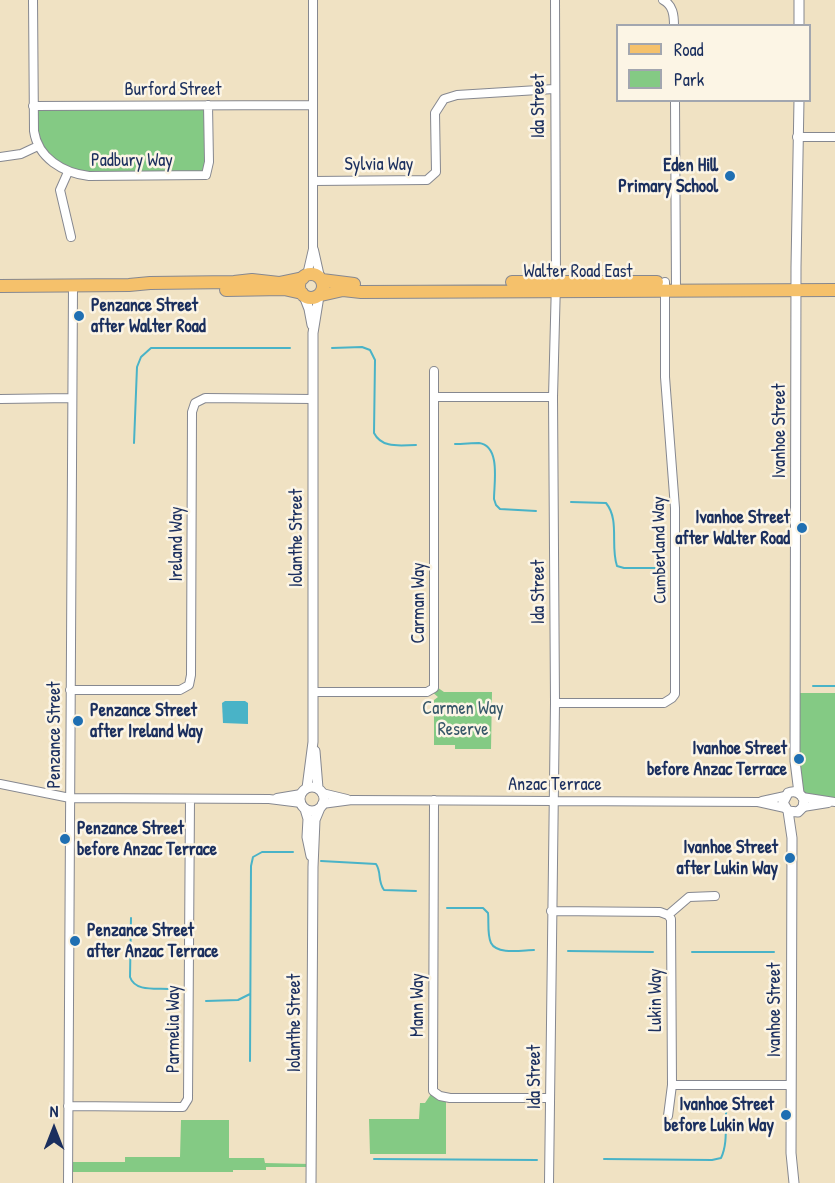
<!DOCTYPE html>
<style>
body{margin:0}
#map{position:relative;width:835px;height:1183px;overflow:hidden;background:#f0e2c3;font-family:"Patrick Hand",sans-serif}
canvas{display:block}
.legend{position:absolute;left:616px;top:24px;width:195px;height:78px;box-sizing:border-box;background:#fcf5e5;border:2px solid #a2a6af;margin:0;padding:8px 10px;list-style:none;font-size:18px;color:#1b2f5e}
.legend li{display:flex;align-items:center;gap:12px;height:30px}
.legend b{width:30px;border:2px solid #a2a6af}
.north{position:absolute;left:24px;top:1099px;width:60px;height:60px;-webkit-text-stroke:4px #fcf5e5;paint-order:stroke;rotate:0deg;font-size:16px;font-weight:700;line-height:24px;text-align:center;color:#1b2f5e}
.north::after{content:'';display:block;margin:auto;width:21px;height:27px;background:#1b2f5e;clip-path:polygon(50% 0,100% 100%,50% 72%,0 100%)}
</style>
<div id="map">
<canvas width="835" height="1183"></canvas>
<ul class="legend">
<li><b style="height:8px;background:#f5c16b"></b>Road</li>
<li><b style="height:16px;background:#84ca84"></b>Park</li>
</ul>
<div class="north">N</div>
</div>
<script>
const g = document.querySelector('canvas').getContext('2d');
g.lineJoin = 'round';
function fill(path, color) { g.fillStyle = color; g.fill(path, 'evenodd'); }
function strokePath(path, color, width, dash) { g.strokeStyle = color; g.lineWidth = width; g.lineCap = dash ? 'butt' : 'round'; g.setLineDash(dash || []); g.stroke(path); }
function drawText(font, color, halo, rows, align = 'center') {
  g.font = font + ' "Patrick Hand",sans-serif'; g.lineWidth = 5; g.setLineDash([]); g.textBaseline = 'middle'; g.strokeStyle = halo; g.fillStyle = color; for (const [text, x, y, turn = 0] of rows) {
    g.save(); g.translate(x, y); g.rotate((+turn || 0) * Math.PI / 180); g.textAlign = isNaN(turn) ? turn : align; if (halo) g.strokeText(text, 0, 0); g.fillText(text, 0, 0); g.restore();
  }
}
fill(new Path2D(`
 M208,105L206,175H75L38,146L33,106Z
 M434,685L444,692H492L491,749H455V745H434V700L438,697L431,691Z
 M796,693H835V802L801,795Z
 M433,1091L446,1097V1154H370L369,1119H419L420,1103H425Z
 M181,1120H229V1158H264L265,1163L310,1164V1167H266V1170H233V1172H68V1162H125V1157H180Z`), '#84ca84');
fill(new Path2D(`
 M225,701H245L248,703V724L223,723L222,703Z`), '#49b3c7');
strokePath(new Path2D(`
 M332,348L362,347L370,350L375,360L374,433C382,449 401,445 416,445
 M134,443L137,367L141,357L151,348H290
 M455,444C463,444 472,443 479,443C501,446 494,483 494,499L496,505L500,509L536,511
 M571,502L606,503C620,520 610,546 617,566L624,568H660
 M813,686H835
 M321,861L376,864C382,873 377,880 384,890L416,891
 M447,908H483L488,913C489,921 487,935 491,943C497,955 523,950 534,950
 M131,918L130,977C135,992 156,988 169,989
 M568,951L653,952
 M692,952H774
 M206,1001L238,1000L250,994
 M250,1061L251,866L253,857L262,852H293
 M374,1159L537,1160
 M604,1159L712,1160L721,1158C729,1141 724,1120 727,1102`), '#49b3c7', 2);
const minor = new Path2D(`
 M33,0L34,131C38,158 63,173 89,176L206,175L209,162L208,105
 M663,0C673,5 674,15 674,26
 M675,100L676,290
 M33,106L313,105
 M797,137H835
 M0,157L21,154L38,146
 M68,172L60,190L71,237
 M313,181L427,180L436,172L435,113L444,99L457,95L554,89
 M314,250L320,277
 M307,275L313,249V0
 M434,397H553
 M0,399L72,398
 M70,690H180L189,685L191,675L192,412L195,403L205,398L313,399
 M314,692H427L434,688V371
 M555,703H664L672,698L675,694V508L665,377V282
 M0,784L70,798L269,799L301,803
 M322,793L347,799
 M802,797L835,802
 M277,798L301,794
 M434,800L433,1091L440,1096L450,1098H550
 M762,801L785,796
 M322,804L352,800L758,802L785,808
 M803,807L828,803
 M551,911L660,912L668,915L671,919L672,1085L668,1116
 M668,915L689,897L715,896
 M672,1085H791
 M68,1106L177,1107H183L188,1099L190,799
 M68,1183L73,287
 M549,1183L555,703L553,397L556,282L555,0`);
const tertiary = new Path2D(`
 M799,26V0
 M799,100L796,267L795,761L799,793
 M304,296L309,309L312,325
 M315,751L318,788
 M300 799a12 12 0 1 1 24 0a12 12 0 1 1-24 0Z
 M307,788L313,742V333L319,296
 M305,809L308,819L307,837L311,856
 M788,811L798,812L803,807L804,800C801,793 795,790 788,793L783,803L788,811L792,838L791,1153L794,1183
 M311,1183L313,867L315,820L320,808`);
const primary = new Path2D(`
 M299 286a12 12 0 1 1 24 0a12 12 0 1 1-24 0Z
 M322,280L354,284
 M512,282H657
 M0,286L129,285L150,283L234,282L252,280L279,283L303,278
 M226,290L284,289L302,293
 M321,295L343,290L361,292L835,290`);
strokePath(minor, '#868890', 10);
strokePath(tertiary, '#868890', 11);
strokePath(primary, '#868890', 14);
strokePath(minor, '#fff', 8);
strokePath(tertiary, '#fff', 9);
strokePath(primary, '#f5c16b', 12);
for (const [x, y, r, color] of [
 [730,176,6,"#1f6fb2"],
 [79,316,6,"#1f6fb2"],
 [802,528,6,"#1f6fb2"],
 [78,721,6,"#1f6fb2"],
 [799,759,6,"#1f6fb2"],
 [65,839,6,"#1f6fb2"],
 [790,858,6,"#1f6fb2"],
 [75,941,6,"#1f6fb2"],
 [786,1115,6,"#1f6fb2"]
]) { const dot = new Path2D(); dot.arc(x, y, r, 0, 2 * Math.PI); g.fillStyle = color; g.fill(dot); strokePath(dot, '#fcf5e5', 2); }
drawText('18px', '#1b2f5e', '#fcf5e5', [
 ["Burford Street",173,90],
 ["Ida Street",539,106,-90],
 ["Padbury Way",132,161],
 ["Sylvia Way",379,165],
 ["Walter Road East",578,272],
 ["Ivanhoe Street",780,431,-90],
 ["Iolanthe Street",297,538,-90],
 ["Ireland Way",177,544,-90],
 ["Cumberland Way",660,550,-91],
 ["Ida Street",539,592,-90],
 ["Carman Way",419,603,-90],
 ["Penzance Street",55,735,-90],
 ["Anzac Terrace",555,785],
 ["Lukin Way",656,1000,-90],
 ["Mann Way",418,1005,-90],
 ["Ivanhoe Street",775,1010,-90],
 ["Iolanthe Street",295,1023,-90],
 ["Parmelia Way",174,1029,-90],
 ["Ida Street",535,1077,-90]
]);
drawText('bold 18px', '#1b2f5e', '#fcf5e5', [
 ["Eden Hill",718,166],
 ["Primary School",718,187],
 ["Penzance Street",91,306,"left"],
 ["after Walter Road",91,327,"left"],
 ["Ivanhoe Street",790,518],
 ["after Walter Road",790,539],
 ["Penzance Street",90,711,"left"],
 ["after Ireland Way",90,732,"left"],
 ["Ivanhoe Street",787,749],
 ["before Anzac Terrace",787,770],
 ["Penzance Street",77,829,"left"],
 ["before Anzac Terrace",77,850,"left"],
 ["Ivanhoe Street",778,848],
 ["after Lukin Way",778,869],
 ["Penzance Street",87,931,"left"],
 ["after Anzac Terrace",87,952,"left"],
 ["Ivanhoe Street",774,1105],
 ["before Lukin Way",774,1126]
], 'right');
drawText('18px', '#355668', '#fcf5e5', [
 ["Carmen Way",463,709],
 ["Reserve",463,730]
]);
</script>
